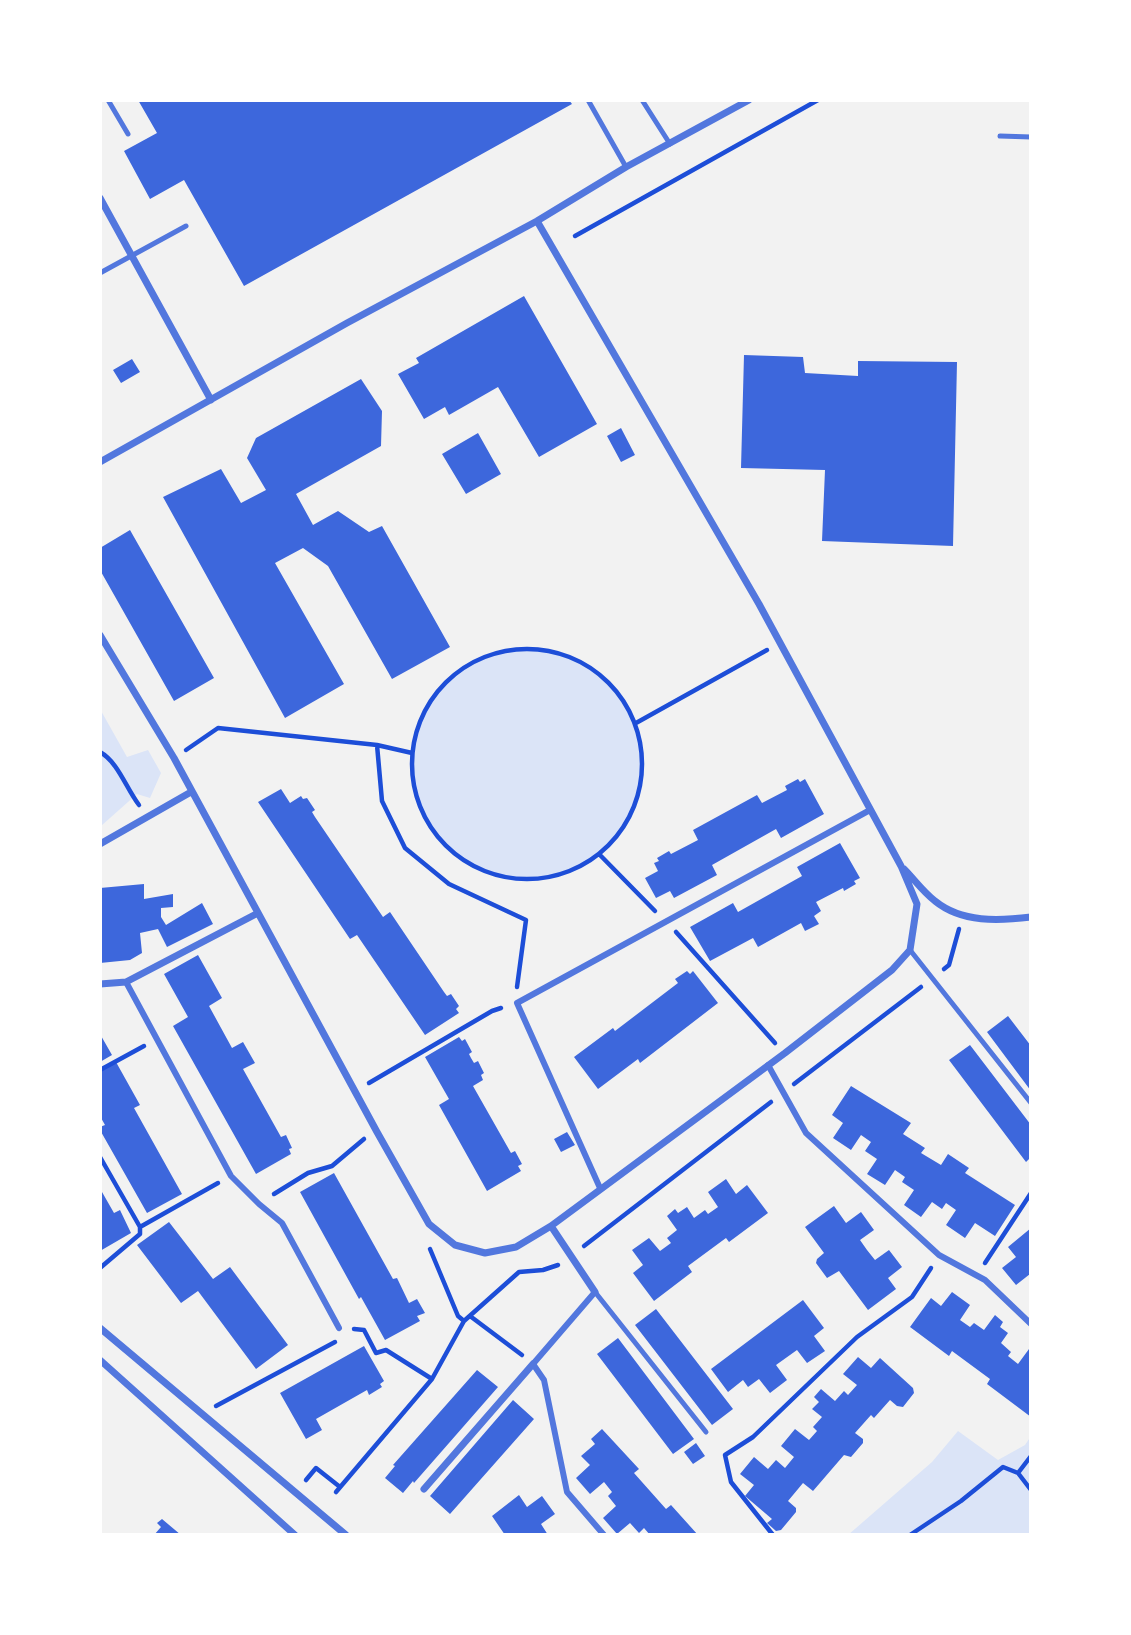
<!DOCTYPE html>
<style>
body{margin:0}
#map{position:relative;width:1131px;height:1635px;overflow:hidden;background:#f2f2f2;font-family:"Noto Sans",sans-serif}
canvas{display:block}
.frame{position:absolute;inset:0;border:102px solid #fff;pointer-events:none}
</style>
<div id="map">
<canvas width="1131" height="1635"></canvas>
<div class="frame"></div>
</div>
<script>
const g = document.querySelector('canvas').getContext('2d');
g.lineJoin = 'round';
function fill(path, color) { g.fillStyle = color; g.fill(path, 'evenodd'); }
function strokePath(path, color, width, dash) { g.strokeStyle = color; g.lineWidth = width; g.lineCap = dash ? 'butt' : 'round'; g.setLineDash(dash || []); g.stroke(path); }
fill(new Path2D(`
 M412 764a115 115 0 1 1 230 0a115 115 0 1 1-230 0Z
 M100,709L127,757L148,750L161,773L150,798L137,794L101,826Z
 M958,1431L998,1460L1025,1445L1031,1436V1535H848L932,1462Z`), '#dbe4f7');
fill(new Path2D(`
 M138,100H569L572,104L244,286L184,180L150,199L124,151L157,133Z
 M524,296L597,424L539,457L498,387L449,415L445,407L424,419L398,374L419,363L416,358Z
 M744,355L803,357L805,373L858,376V361L957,362L953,546L822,541L825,470L741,468Z
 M132,359L140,372L121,383L113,370Z
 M361,379L382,411L381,446L296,494L313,525L338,511L369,532L382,526L450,647L392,679L328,566L303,548L275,563L344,684L285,718L163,497L221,469L241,503L266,490L247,458L256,438Z
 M621,428L635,455L621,462L607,436Z
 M478,433L501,474L466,494L442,454Z
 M130,530L214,678L174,701L100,570V548Z
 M798,779L800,782L805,779L824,814L781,838L776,829L712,865L717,875L674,898L670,891L656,898L645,878L658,871L654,863L659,861L657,858L669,851L671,854L698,840L693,830L757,795L762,803L787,790L785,786Z
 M281,789L290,803L301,796L303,799L307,798L315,810L312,812L315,817L383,917L390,912L444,992L447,996L451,994L459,1006L456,1009L459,1013L425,1035L357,935L350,939L258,802Z
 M840,843L860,878L854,881L856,884L844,891L843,888L816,902L821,911L814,916L819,924L805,931L801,923L758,947L753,938L710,961L690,927L733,903L738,912L802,876L797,867Z
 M144,884V899L173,894V907L161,908V917L166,925L202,903L213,924L167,947L158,929L140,933L142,953L130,960L100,963V888Z
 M198,955L222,998L209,1006L232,1048L243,1042L255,1063L243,1069L281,1137L286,1135L292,1148L289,1149L291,1154L256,1174L173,1026L188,1017L164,974Z
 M687,971L690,974L693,971L718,1003L640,1063L638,1059L598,1089L574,1057L613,1028L615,1031L678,983L675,979Z
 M1008,1016L1031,1046V1091L987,1032Z
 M100,1034L112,1055L100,1062Z
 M459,1037L462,1041L465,1039L472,1052L469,1054L471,1058L474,1063L478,1061L484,1073L481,1075L483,1080L473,1086L511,1153L515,1151L522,1164L518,1166L521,1171L487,1191L439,1105L449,1099L425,1057Z
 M970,1045L1031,1125V1157L1026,1162L949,1060Z
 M116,1062L140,1105L134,1108L182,1194L147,1213L100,1130V1127L105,1125L100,1116V1071Z
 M851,1086L911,1123L903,1134L925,1148L921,1153L941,1165L948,1154L969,1168L965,1173L1015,1205L995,1236L975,1223L965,1238L946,1225L956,1210L946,1203L942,1209L932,1202L921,1217L904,1205L914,1190L902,1182L905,1177L895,1170L885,1185L867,1174L877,1159L865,1151L871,1142L861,1135L851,1150L833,1138L843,1123L832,1115Z
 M567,1132L575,1145L561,1152L554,1139Z
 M334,1173L393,1279L397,1278L409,1303L417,1299L425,1313L417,1316L420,1321L385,1340L361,1297L359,1299L300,1192Z
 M726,1179L736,1194L747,1185L768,1213L729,1242L726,1238L688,1266L692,1272L654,1301L633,1273L643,1265L632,1250L649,1238L660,1251L671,1243L667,1238L677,1230L667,1216L675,1209L678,1213L687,1207L694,1218L705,1210L708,1214L718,1207L708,1192Z
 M102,1192L114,1213L120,1210L131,1233L100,1251V1194Z
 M834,1206L846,1223L861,1212L874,1230L860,1240L867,1250L875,1260L889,1250L902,1267L888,1278L896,1289L868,1310L839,1271L827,1278L816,1263L817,1259L824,1253L805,1227Z
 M169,1222L213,1279L230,1267L288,1345L256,1369L198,1291L181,1303L137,1245Z
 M1031,1228V1276L1030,1274L1016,1285L1002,1268L1016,1257L1008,1247Z
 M952,1292L970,1305L960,1320L970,1327L974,1323L984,1330L995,1315L1003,1322L1000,1327L1008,1333L1001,1343L1011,1352L1008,1356L1018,1364L1029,1349L1031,1351V1417L987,1384L990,1379L952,1351L949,1356L910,1327L931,1298L941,1306Z
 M803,1300L824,1328L814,1336L825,1351L807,1363L797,1350L776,1365L787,1380L770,1393L759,1379L748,1387L743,1380L728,1392L711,1369Z
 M656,1309L733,1409L712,1425L635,1325Z
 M618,1338L694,1439L673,1454L597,1354Z
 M364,1346L384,1381L380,1384L382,1387L369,1395L367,1390L316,1419L322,1430L306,1439L280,1393Z
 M858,1357L871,1368L880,1358L913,1388L914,1393L903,1407L897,1406L890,1400L874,1418L871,1415L855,1433L863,1439V1443L851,1457L844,1455L813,1491L803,1483L788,1501L796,1508V1512L781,1530L776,1531L767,1523L772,1519L745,1496L754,1485L740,1474L754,1457L768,1469L776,1460L785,1468L794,1457L781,1446L795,1429L809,1440L817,1431L813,1427L822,1417L812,1409L819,1402L814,1397L821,1389L835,1401L844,1391L848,1395L857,1385L843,1374Z
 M477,1370L498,1387L414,1483L413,1481L403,1493L385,1478L395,1466L393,1465Z
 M513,1400L534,1419L450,1514L430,1496Z
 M602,1429L639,1469L634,1473L666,1509L671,1505L698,1535H650L644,1528L639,1533L630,1523L617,1534L603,1518L616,1506L608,1496L612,1492L604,1482L590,1494L576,1478L590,1465L581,1456L595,1444L591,1439Z
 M696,1443L705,1456L693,1464L684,1452Z
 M519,1495L527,1507L542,1496L555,1514L541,1524L548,1535H505L492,1516Z
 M162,1519L181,1535H154L161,1527L157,1523Z`), '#3d67dc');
strokePath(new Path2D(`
 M575,236L818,100
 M412 764a115 115 0 1 1 230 0a115 115 0 1 1-230 0Z
 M636,723L767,650
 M377,745L412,753
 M186,750L218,728L377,745L382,801L405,848L449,884L526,920L517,987
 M100,752C118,762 126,788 139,805
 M599,854L655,911
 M676,932L775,1043
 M944,969L949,965L959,929
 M100,1070L144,1046
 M369,1083L492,1011L501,1008
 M794,1084L921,987
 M100,1157L140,1227L218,1183
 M274,1194L308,1173L332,1166L364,1139
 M584,1246L771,1102
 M430,1249L458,1316L464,1321
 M985,1263L1031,1193
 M100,1268L140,1234V1227
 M470,1316L522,1355
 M354,1329L364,1330L376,1353L386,1350L432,1379
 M216,1406L335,1342
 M1018,1473L1031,1490
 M306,1480L316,1468L340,1487
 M336,1492L432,1379L464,1321L519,1272L543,1270L558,1265
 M773,1535L731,1482L725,1455L753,1437L857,1337L912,1297L931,1268
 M910,1535L961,1501L1003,1467L1018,1473L1031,1456`), '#1d4ed8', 4.5);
strokePath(new Path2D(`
 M108,100L128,134
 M588,100L626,167
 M642,100L670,144
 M1000,136L1031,137
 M100,273L186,226
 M910,950L1031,1103
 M595,1292L706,1432`), '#5277de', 5);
strokePath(new Path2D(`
 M126,982L231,1176L259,1204L282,1223L339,1328
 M768,1065L806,1133L939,1255L985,1280L1031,1324
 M600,1188L517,1003L870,810
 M595,1292L533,1364L544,1380L567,1492L604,1535`), '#5277de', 6);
strokePath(new Path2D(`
 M100,198L211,400
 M100,462L347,323L537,221L626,167L749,100
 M100,635L174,758L377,1132L429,1224L455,1245L485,1253L516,1247L551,1226L785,1053L892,970L910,950L917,904L901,866L759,604L537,221
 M100,844L191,792
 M904,869C914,879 923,892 935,901C962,923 999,921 1031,917
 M100,984L126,982L258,913
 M551,1226L595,1292
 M100,1328L346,1535
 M100,1360L295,1535
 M424,1489L533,1364`), '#5277de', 7);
</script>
